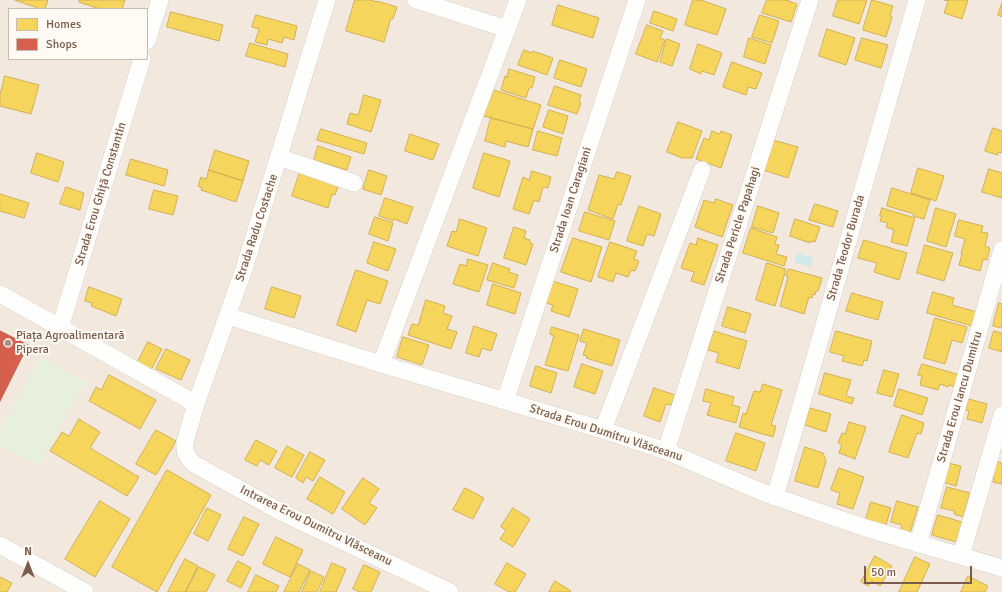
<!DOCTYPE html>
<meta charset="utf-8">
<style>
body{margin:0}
#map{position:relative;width:1002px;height:592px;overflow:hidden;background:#f9f5f0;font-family:Signika,sans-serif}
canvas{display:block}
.legend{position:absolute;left:8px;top:8px;width:140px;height:52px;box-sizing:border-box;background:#fffaf3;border:1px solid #cabbb1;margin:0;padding:5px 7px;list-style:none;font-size:12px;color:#7a5c4d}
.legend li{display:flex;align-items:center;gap:8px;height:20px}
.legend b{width:20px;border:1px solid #cabbb1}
.north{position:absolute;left:8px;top:544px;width:40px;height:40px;-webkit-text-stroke:3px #fffaf3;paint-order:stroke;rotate:0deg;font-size:11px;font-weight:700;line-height:16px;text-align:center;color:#7a5c4d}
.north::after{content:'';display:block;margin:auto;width:14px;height:18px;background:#7a5c4d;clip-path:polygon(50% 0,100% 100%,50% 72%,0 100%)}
.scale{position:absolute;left:864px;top:566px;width:108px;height:18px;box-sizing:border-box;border:2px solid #7a5c4d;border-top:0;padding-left:5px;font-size:12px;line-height:14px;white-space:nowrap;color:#7a5c4d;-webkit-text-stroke:3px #fffaf3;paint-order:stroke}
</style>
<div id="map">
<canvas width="1002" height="592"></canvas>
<ul class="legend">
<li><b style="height:11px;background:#f6d55c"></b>Homes</li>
<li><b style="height:11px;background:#d6604d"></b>Shops</li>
</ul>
<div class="north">N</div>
<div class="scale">50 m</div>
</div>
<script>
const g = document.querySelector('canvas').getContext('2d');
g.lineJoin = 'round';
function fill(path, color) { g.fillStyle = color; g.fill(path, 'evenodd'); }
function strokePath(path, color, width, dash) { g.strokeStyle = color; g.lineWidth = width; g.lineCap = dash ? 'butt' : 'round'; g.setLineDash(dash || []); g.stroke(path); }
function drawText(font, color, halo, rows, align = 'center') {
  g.font = font + ' Signika,sans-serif'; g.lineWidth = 4; g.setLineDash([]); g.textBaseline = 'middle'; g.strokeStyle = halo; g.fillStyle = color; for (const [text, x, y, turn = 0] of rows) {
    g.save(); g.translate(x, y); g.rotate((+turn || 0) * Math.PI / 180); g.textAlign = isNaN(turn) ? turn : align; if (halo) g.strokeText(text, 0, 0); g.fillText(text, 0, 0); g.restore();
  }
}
fill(new Path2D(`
 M0,0H1002V592H0ZM9,9H147V59H9Z`), '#f2e8de');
fill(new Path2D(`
 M41,357L85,382L38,466L0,445V431Z`), '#e7f0db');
fill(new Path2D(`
 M797,253L813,258L811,267L794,262Z`), '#d0e8ea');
const homes = new Path2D(`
 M15,0H48L45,9H41Z
 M80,0H125L122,9H100L79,2Z
 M355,0H371L377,2V1L397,7L393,19L391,18L384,42L346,31Z
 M693,0H701L726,9L717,35L685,25Z
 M767,0H786L797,4L791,22L762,13Z
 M838,0H867L859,24L833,16Z
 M872,0L893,6L890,16L892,17L886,37L863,30Z
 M944,0H968L962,19L944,13L948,1Z
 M1002,3V17L998,15Z
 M558,5L599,18L593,38L552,25Z
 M654,11L677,19L673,31L650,23Z
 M171,12L223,25L219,41L167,27Z
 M256,15L297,26L294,40L284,37L282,43L268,39L267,45L255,42L259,29L252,27Z
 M760,15L779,21L772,43L752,37Z
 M647,25L663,31L660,38L665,40L657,62L636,54Z
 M827,29L855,38L846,65L819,56Z
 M749,38L771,45L765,64L744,57Z
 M862,38L888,45L881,68L855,60Z
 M667,39L680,44L672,66L660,62Z
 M250,43L288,54L285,67L246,56Z
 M698,44L722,53L714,75L702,71L701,74L690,69Z
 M524,50L532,53L533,51L553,58L547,75L518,65Z
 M560,60L587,69L581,87L554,78Z
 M732,62L762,73L756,89L748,87L746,95L723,87Z
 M509,69L535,77L532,88H529L526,98L501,90L505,76L507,77Z
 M5,76L39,85L31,114L0,106V95Z
 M555,86L581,95L579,102L581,103L577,114L548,105Z
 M494,90L541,105L533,129L484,116Z
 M364,95L381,100L371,132L347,124L350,113L358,115Z
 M549,110L568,116L563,134L543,127Z
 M491,118L533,129L528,147L506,141L505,147L485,141Z
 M678,122L702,131L692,158H682L667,152Z
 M993,128L1002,131V153L998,152V155L985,151Z
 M321,129L367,143L364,154L317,140Z
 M538,131L562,138L557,156L533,150Z
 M712,131L720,134L721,131L732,135L721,168L696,159L704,138L709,140Z
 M410,134L439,144L433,160L405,151Z
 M773,140L798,147L788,178L763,170L766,160H768Z
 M318,146L351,157L347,170L314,160Z
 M215,150L249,161L243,181L209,170Z
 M37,153L64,162L58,182L31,173Z
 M484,153L510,161L499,197L473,188Z
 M131,159L168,170L164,186L126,175Z
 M918,168L944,176L936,201L911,193Z
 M301,169L339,184L335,195L332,194L328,208L292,196Z
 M989,169L1002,173V198L982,192Z
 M209,170L243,181L236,202L201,190L202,188L198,186L201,177L206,179Z
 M369,170L387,176L381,195L363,189Z
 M532,171L551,177L548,188L543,187L539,202L534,200L529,214L513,209L523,177L529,180Z
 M617,172L631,176L621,205L618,204L613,219L588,210L599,175L614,179Z
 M66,187L84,193L80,210L60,204Z
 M892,188L930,200L924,219L913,216L914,214L887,206Z
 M154,190L178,196L173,215L149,209Z
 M0,194L29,203L24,218L0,211Z
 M385,198L413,207L407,224L394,219L393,221L379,216Z
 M716,199L733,205L722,237L695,227L704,200L714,203Z
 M815,204L838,211L833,227L809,220Z
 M639,206L661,214L654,236L647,234L643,246L627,241Z
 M758,206L779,213L773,233L752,227Z
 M882,208L915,218L907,246L891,242L894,230L886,227L888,223L880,221L882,216H880Z
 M936,208L956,214L946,247L927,241Z
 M585,212L615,221L609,240L579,231Z
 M375,217L393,223L388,241L369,234Z
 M460,219L487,228L478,256L447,246L452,231L456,232Z
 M795,219L820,227L815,242L810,241V243L790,236Z
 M959,220L983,226L981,232L988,233L985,246L990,248L987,260L983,259L980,271L959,265L962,254H961L965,239L955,236Z
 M514,227L526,231L524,238L530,240V243L533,244L526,265L504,258Z
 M751,228L777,237L775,244L779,245L776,254L787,257L784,266L743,253Z
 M573,238L602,247L591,282L561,272Z
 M698,238L718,245L704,285L691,281L694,272L681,268L690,243L696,245Z
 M864,240L907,253L899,280L874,272L877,263L858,258Z
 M374,242L396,249L388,271L367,263Z
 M610,242L637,251L634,259L639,261L635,271L631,270L628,277L616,273L613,282L598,277Z
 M925,245L953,253L944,281L917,273Z
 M468,259L488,265L479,292L453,284L460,264L466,266Z
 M493,263L510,269L509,272L518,275L514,288L487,280Z
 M767,263L786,269L775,306L756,300Z
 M789,269L822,278L818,291H816L815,295L813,294L812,298L809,297L804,314L780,306L788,277L786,276Z
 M356,270L388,281L380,304L367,300L356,332L337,325Z
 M553,281L578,289L569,317L551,311L553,305L546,303Z
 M493,284L521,293L515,314L487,305Z
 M89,287L122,299L116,316L91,306L92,303L85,301Z
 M272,287L301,296L294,318L265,309Z
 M933,292L954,298L952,305L977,312L972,326L927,313Z
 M852,293L883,302L878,320L846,311Z
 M426,300L445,306L443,313L452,316L447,329L457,332L451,349L408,335L412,324L418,325Z
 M999,303L1002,304V328L993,326Z
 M728,307L751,314L745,333L722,326Z
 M935,318L967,327L962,343L952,340L945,364L924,358Z
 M474,326L497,334L491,351L482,348L479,357L466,353Z
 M552,327L579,335L568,371L545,365L554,336L550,334Z
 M584,329L620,340L612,366L586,358L587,356L583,355L587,343L580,341Z
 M714,331L747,341L739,369L716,362L719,353L708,350Z
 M836,331L872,341L867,361L864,360L862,366L842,361L844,356L830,352Z
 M994,331L1002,333V352L989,348Z
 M403,337L429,345L422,365L397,357Z
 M148,342L162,349L151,370L137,363Z
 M166,349L190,360L181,380L156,369Z
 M582,364L603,371L595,394L574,387Z
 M922,364L960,375L956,387L949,385L948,387L940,384L938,390L920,385L922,376L918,375Z
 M536,366L557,373L551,393L530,386Z
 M884,370L899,374L892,397L877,393Z
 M825,373L851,380L846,396L854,398L852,404L819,394Z
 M109,375L156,400L140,429L89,401L96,387L101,390Z
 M763,384L782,390L771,425L776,426L773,437L739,427L743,413L746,414L754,391L760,392Z
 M654,388L675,395L671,405L666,404L660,422L644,416Z
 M706,389L734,397L732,405L740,407L736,423L707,415L711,403L703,401Z
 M899,389L928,398L922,415L894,406Z
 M969,399L987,404L982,423L967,419L969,411L966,410Z
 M810,408L831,414L826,432L805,425Z
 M902,415L924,423L921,434L917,433L908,458L889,452Z
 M79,419L100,432L90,448L139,477L127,496L50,451L62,432L69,436Z
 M849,422L866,427L855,459L839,453L842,444L838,443L842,433L845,434Z
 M156,430L176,441L156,475L136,464Z
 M736,433L765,443L756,471L726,461Z
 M256,440L277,451L269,465L260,460L257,466L245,460Z
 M287,446L304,455L292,477L275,468Z
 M805,447L823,453L826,461L818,488L795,481Z
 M310,452L325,460L313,481L306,477L303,483L296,478Z
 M995,461L1002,463V484L993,482L994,478L990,477Z
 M948,463L961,466L956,486L942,482Z
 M839,468L864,477L853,509L837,504L840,493L831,490Z
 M167,470L211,495L157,592L112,567Z
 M320,477L345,492L333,514L307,499Z
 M363,478L379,489L369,503L377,508L365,525L342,509Z
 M947,487L970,493L963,517L954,514L955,511L941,508Z
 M465,488L484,498L473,519L453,510Z
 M100,501L130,519L95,577L65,559Z
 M897,501L918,507L910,533L900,530L902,525L891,522Z
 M871,502L891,508L885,528L865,522Z
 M207,508L221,515L208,541L194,534Z
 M513,508L530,519L513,547L500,539L506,530L501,527Z
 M938,515L962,522L956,542L932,535Z
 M244,517L259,524L243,556L228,549Z
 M276,537L303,550L290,577L263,564Z
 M875,556L892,566L880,586L872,581L868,586L861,582Z
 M915,557L930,564L917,592H899Z
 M185,559L198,566L185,592H168Z
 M238,561L251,568L241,588L227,581Z
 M332,563L346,569L336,592H320Z
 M507,563L526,574L515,592H509L495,584Z
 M298,564L310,570L299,592H284Z
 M364,565L380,572L371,592H360L353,589Z
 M199,567L215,575L206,592H186Z
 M311,571L324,577L317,592H302Z
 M256,575L279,586L276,592H248Z
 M968,576L988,586L985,592H961Z
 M0,577L12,583L7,592H0Z
 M555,581L571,591L570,592H549Z`);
fill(homes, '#f6d55c');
strokePath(homes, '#d1b158', 1);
const shops = new Path2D(`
 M0,331L28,345L0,401Z`);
fill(shops, '#d6604d');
strokePath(shops, '#ba5f4d', 1);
const minor = new Path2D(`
 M327,0L244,269L196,404L185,442C184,452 187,457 194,464L281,512L450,592
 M416,0L507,29
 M147,41L160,0
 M279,157L354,183
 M0,294L196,404
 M228,316L381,364L603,430L666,451L762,492L813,510L869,529L1002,568
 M60,328L142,59
 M381,364L518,0
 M505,401L637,0
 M603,430L702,170
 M666,451L810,0
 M775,497L917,0
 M918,544L1002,250
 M0,545L85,592
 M961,556L1002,415`);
strokePath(minor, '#d7d1cb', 18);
strokePath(minor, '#fefefd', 17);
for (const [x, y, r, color] of [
 [8,343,4,"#a69286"]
]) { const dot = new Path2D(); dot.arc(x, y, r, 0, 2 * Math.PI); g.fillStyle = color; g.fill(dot); strokePath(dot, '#fffaf3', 1.5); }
drawText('12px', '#7a5c4d', '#fffaf3', [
 ["Strada Erou Ghiță Constantin",101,194,-73],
 ["Strada Ioan Caragiani",571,200,-72],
 ["Strada Pericle Papahagi",738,225,-72],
 ["Strada Radu Costache",257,228,-72],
 ["Strada Teodor Burada",846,248,-74],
 ["Strada Erou Iancu Dumitru",960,397,-74],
 ["Strada Erou Dumitru Vlăsceanu",606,433,18],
 ["Intrarea Erou Dumitru Vlăsceanu",316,526,26]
]);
drawText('12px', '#7a5c4d', '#fffaf3', [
 ["Piața Agroalimentară",16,336],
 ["Pipera",16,350]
], 'left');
</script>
